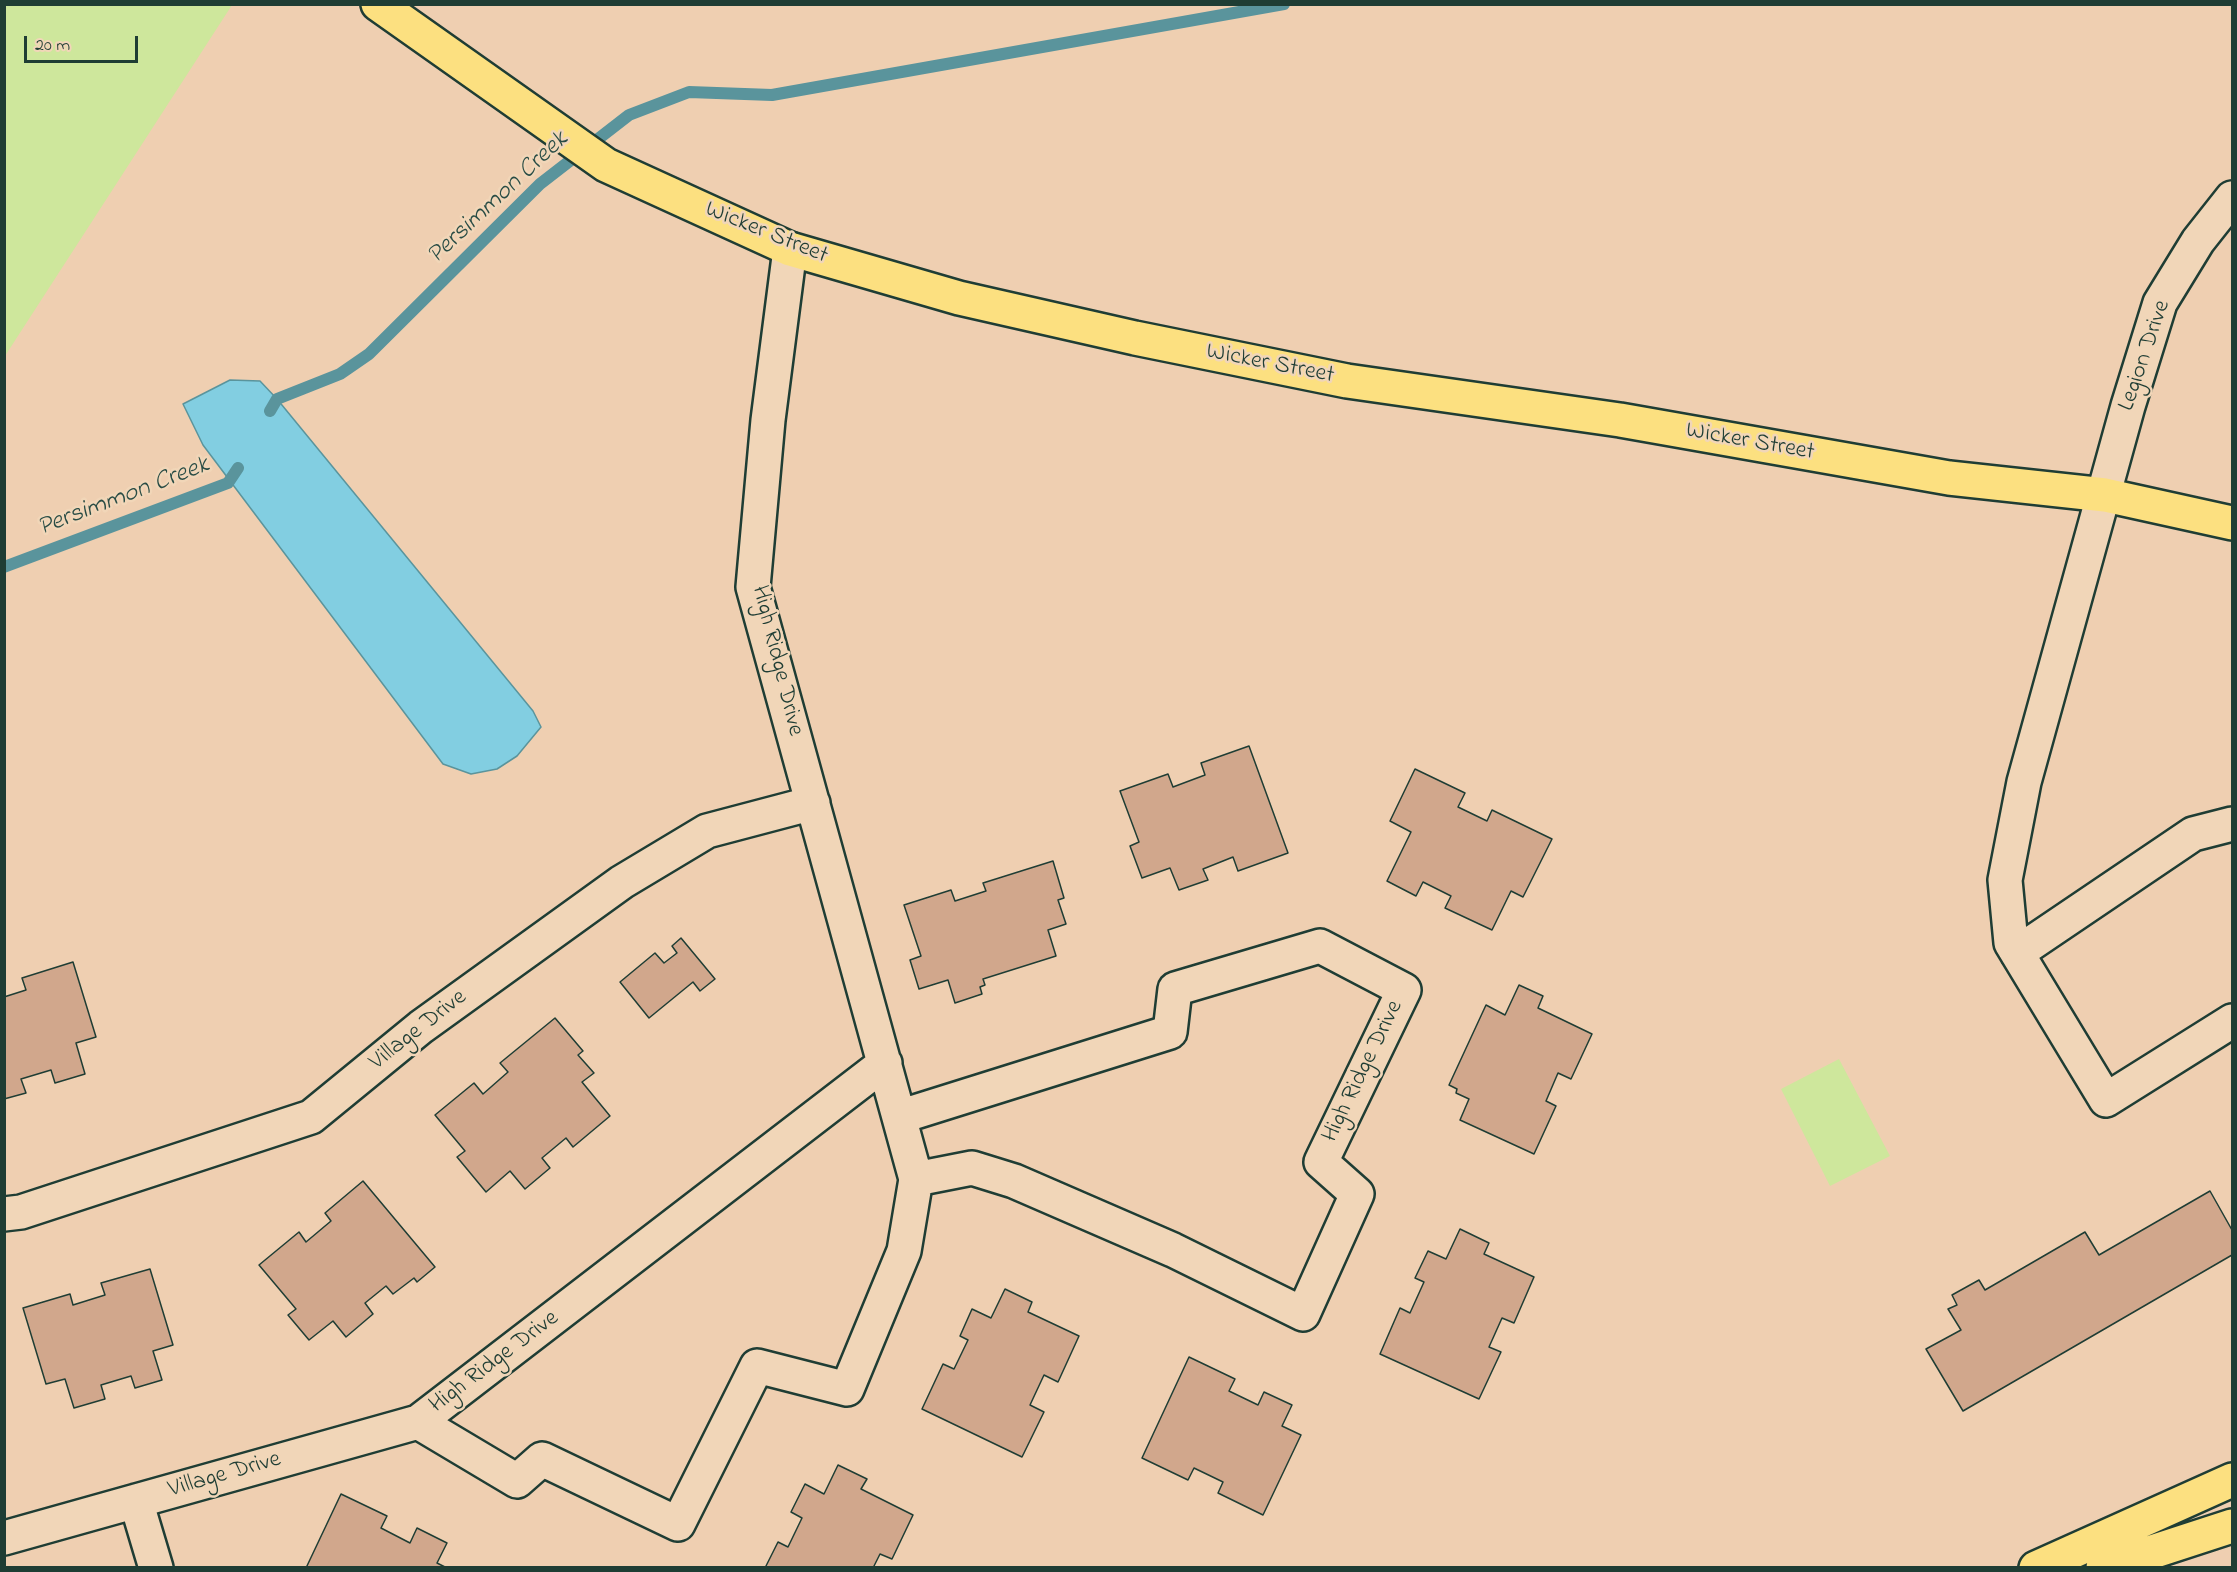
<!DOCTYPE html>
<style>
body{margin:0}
#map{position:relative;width:2237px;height:1572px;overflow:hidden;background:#efcfb1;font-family:"Indie Flower",sans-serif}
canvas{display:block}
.frame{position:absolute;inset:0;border:6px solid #1f3d34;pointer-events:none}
.scale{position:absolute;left:24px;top:36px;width:114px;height:27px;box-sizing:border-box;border:3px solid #1f3d34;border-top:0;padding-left:8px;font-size:18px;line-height:21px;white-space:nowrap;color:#1f3d34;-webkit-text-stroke:4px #f1d6b8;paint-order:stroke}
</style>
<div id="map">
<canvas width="2237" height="1572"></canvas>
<div class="frame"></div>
<div class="scale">20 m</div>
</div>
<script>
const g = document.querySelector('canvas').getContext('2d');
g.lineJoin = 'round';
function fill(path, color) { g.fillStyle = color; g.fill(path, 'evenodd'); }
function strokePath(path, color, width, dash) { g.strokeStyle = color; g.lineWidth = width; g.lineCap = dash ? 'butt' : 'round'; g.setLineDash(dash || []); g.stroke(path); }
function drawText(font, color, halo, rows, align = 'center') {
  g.font = font + ' "Indie Flower",sans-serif'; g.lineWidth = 5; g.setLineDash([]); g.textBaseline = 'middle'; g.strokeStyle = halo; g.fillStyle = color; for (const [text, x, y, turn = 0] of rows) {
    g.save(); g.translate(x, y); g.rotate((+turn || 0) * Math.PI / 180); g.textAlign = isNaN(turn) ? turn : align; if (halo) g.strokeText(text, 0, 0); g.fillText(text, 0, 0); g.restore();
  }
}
fill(new Path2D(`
 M5,4L232,5L5,356L4,5Z
 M1839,1059L1890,1156L1830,1186L1781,1089Z`), '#cee79c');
const water = new Path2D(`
 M230,380L260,381L277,399L533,711L541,727L517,756L497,769L471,774L443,764L203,445L183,404Z`);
fill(water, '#82cee1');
strokePath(water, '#5a949c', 1.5);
strokePath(new Path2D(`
 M270,411L277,399L340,374L369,354L540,184L629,115L689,92L772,95L1284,4
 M4,567L228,483L238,468`), '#5a949c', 12);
const building = new Path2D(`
 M1249,746L1288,853L1238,871L1233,857L1203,869L1208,880L1179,890L1170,868L1142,878L1130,846L1139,842L1120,791L1168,774L1173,787L1205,775L1201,763Z
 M1415,769L1465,793L1458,807L1487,821L1492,810L1552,839L1523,897L1511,891L1492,930L1445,908L1451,896L1423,882L1416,896L1387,881L1411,832L1390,821Z
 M1053,861L1064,898L1058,900L1066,924L1048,930L1056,956L983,979L985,985L980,987L982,994L955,1003L948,980L919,989L910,960L921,956L904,905L951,890L955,901L986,891L983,883Z
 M681,938L715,979L700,991L693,982L649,1018L620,982L655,953L664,963L677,953L672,946Z
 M73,962L96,1037L76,1043L85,1074L55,1083L51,1070L21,1079L26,1093L4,1099V997L26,990L22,978Z
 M1519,985L1543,996L1538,1008L1592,1034L1571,1079L1558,1073L1546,1101L1556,1106L1534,1154L1460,1120L1469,1099L1456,1093L1457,1089L1449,1085L1486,1005L1505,1015Z
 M555,1018L583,1051L578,1055L594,1073L582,1082L610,1116L573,1147L566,1138L542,1158L550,1168L525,1189L510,1171L486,1192L457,1157L465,1151L435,1115L474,1083L483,1094L508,1072L500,1063Z
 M363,1181L435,1267L417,1282L414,1278L393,1294L386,1286L365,1303L373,1314L346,1337L333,1321L309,1340L288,1315L296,1309L259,1265L299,1232L306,1242L331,1221L325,1213Z
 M2210,1191L2232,1230V1255L1963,1411L1926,1349L1961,1330L1948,1309L1957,1305L1952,1295L1979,1280L1985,1290L2085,1232L2099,1255Z
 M1460,1229L1489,1243L1484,1254L1534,1277L1514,1323L1502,1318L1489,1347L1501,1352L1479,1399L1380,1354L1400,1308L1410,1313L1424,1282L1415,1278L1428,1251L1446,1259Z
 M150,1269L173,1345L153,1351L162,1380L135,1388L131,1376L101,1385L105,1399L74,1408L65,1379L46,1384L23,1308L70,1294L73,1305L105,1295L101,1283Z
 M1005,1289L1032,1302L1028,1312L1079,1336L1058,1382L1044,1375L1030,1405L1044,1412L1022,1457L922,1409L943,1364L954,1369L968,1340L960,1336L972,1309L991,1318Z
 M1189,1357L1235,1379L1229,1391L1258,1405L1264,1392L1292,1405L1282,1426L1301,1435L1263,1515L1218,1493L1223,1482L1194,1468L1188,1480L1142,1458Z
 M838,1465L867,1479L861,1489L913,1515L892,1559L880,1554L873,1568H765L778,1542L788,1547L802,1518L791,1512L805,1484L824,1494Z
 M341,1494L387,1516L381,1528L410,1543L417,1528L447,1543L437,1563L447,1568H306Z`);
fill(building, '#d1a78c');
strokePath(building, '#1f3d34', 1.5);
const minor = new Path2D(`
 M2232,198L2198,241L2160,303L2128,406L2024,782L2005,880L2011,943L2106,1100L2232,1021
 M2017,953L2193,834L2232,824
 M899,1117L1170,1032L1175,989L1320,946L1404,990L1321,1162L1357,1194L1303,1314L1173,1250L1014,1181L972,1168L916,1179
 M4,1214L21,1212L311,1117L421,1027L622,882L707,831L813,803
 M418,1422L517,1481L542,1459L678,1524L757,1366L847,1389L904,1251L916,1179L753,587L768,420L790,249
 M136,1501L156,1568
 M4,1538L418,1422L885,1063`);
const major = new Path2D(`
 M378,4L606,165L790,249L959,298L1135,338L1347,381L1620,420L1949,478L2105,495L2232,523`);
const highway = new Path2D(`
 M2036,1568L2232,1480
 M2103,1568L2232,1526`);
strokePath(minor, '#1f3d34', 38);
strokePath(major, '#1f3d34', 38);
strokePath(highway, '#1f3d34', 38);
strokePath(minor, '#f1d6b8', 33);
strokePath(major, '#fce080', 33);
strokePath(highway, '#fce080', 33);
drawText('24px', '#1f3d34', '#f1d6b8', [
 ["Wicker Street",766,234,22],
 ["Legion Drive",2146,356,-71],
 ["Wicker Street",1270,365,11],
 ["Wicker Street",1750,443,10],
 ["High Ridge Drive",776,661,76],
 ["Village Drive",419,1031,-38],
 ["High Ridge Drive",1364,1072,-64],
 ["High Ridge Drive",495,1363,-37],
 ["Village Drive",225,1476,-16]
]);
drawText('italic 26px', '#294c45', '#f1d6b8', [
 ["Persimmon Creek",499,199,-43],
 ["Persimmon Creek",124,498,-21]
]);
</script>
